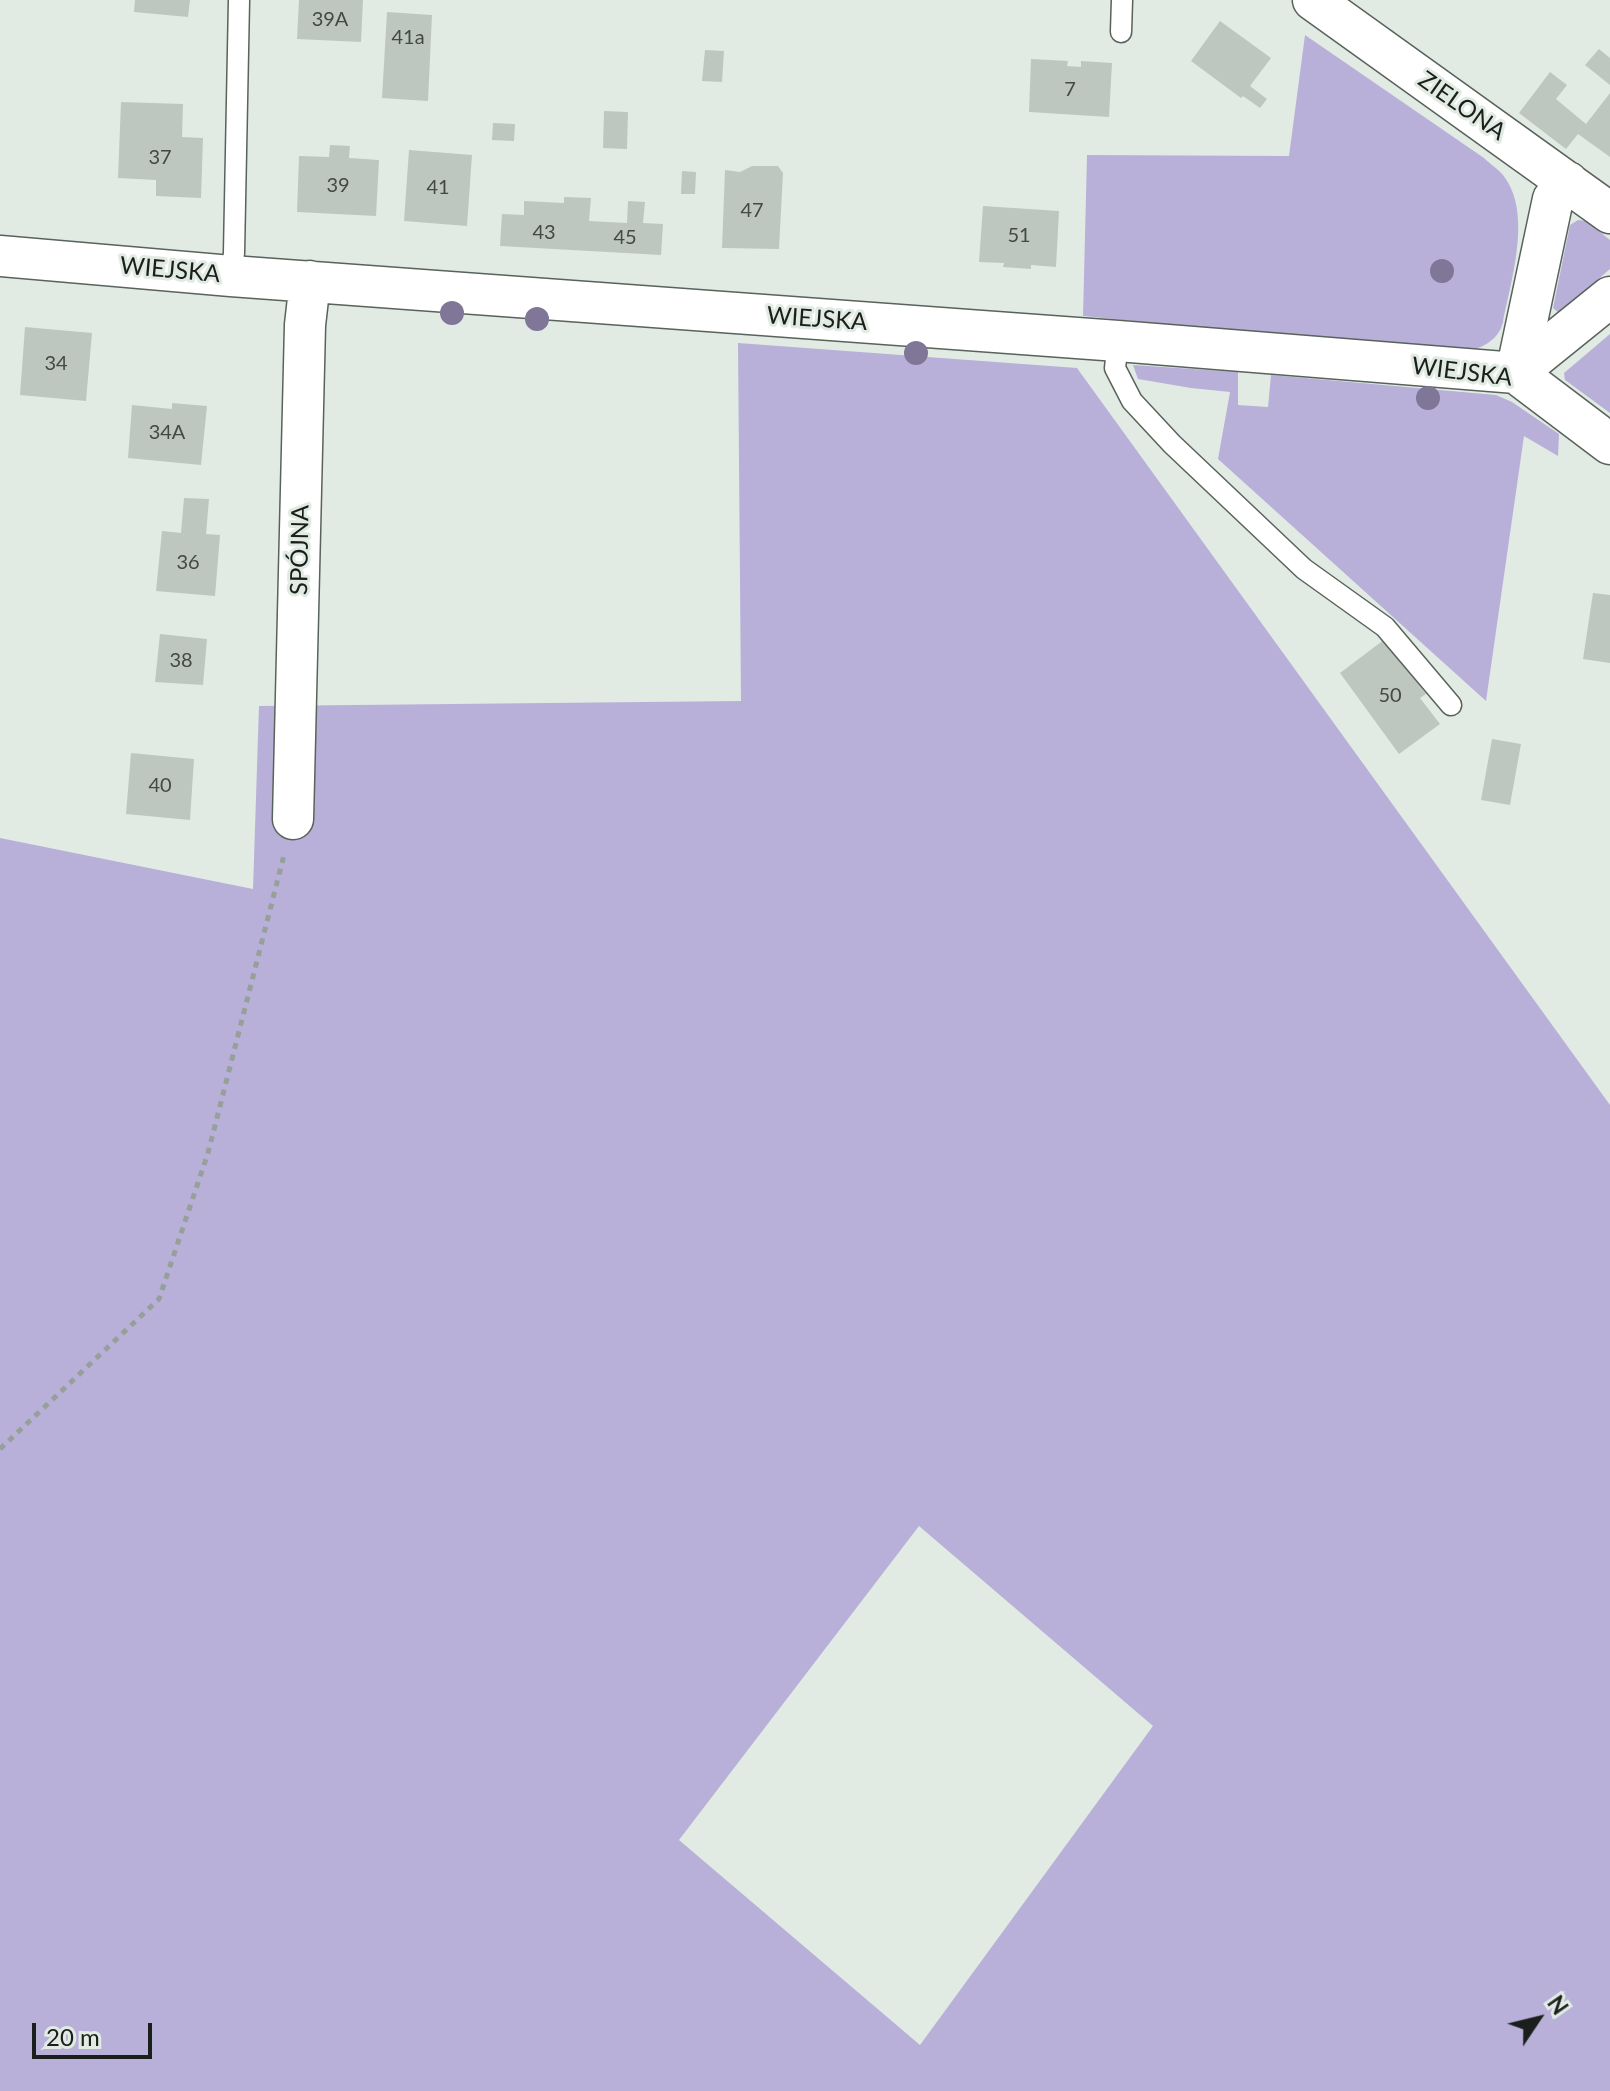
<!DOCTYPE html>
<meta charset="utf-8">
<style>
body{margin:0}
#map{position:relative;width:1610px;height:2091px;overflow:hidden;background:#e1ebe4;font-family:Lato,sans-serif}
canvas{display:block}
.north{position:absolute;left:1498px;top:1979px;width:80px;height:80px;-webkit-text-stroke:6px #e1ebe4;paint-order:stroke;rotate:55deg;font-size:22px;font-weight:700;line-height:32px;text-align:center;color:#1b1f1c}
.north::after{content:'';display:block;margin:auto;width:28px;height:36px;background:#1b1f1c;clip-path:polygon(50% 0,100% 100%,50% 72%,0 100%)}
.scale{position:absolute;left:32px;top:2023px;width:120px;height:36px;box-sizing:border-box;border:4px solid #1b1f1c;border-top:0;padding-left:10px;font-size:24px;line-height:28px;white-space:nowrap;color:#1b1f1c;-webkit-text-stroke:6px #e1ebe4;paint-order:stroke}
</style>
<div id="map">
<canvas width="1610" height="2091"></canvas>
<div class="north">N</div>
<div class="scale">20 m</div>
</div>
<script>
const g = document.querySelector('canvas').getContext('2d');
g.lineJoin = 'round';
function fill(path, color) { g.fillStyle = color; g.fill(path, 'evenodd'); }
function strokePath(path, color, width, dash) { g.strokeStyle = color; g.lineWidth = width; g.lineCap = dash ? 'butt' : 'round'; g.setLineDash(dash || []); g.stroke(path); }
function drawText(font, color, halo, rows, align = 'center') {
  g.font = font + ' Lato,sans-serif'; g.lineWidth = 6; g.setLineDash([]); g.textBaseline = 'middle'; g.strokeStyle = halo; g.fillStyle = color; for (const [text, x, y, turn = 0] of rows) {
    g.save(); g.translate(x, y); g.rotate((+turn || 0) * Math.PI / 180); g.textAlign = isNaN(turn) ? turn : align; if (halo) g.strokeText(text, 0, 0); g.fillText(text, 0, 0); g.restore();
  }
}
fill(new Path2D(`
 M1305,35L1484,158C1490,164 1498,169 1503,175C1533,213 1511,280 1503,322C1498,342 1480,349 1461,353L1083,316L1087,155L1289,156Z
 M1578,220L1586,221L1610,240V269L1559,313L1553,308L1570,225Z
 M1610,334V413L1565,380L1564,373Z
 M738,343L1077,368L1610,1105V2091H0V838L253,889L259,706L741,701ZM919,1526L1153,1726L920,2045L679,1840Z
 M1133,365L1238,372V405L1268,407L1271,375L1496,395L1512,402L1559,434L1558,456L1524,436L1486,701L1218,459L1230,392L1191,388L1138,379Z`), '#b8b0d9');
fill(new Path2D(`
 M135,0H190L188,17L134,12Z
 M299,0H363L361,42L297,39Z
 M387,12L432,15L428,101L382,98Z
 M1220,21L1271,58L1250,86L1267,99L1260,108L1243,96L1241,98L1191,61Z
 M1599,49L1610,58V85L1585,65Z
 M705,50L724,51L722,82L702,81Z
 M1031,59L1068,61L1067,66L1081,67V61L1112,63L1109,117L1029,112Z
 M1550,72L1567,85L1556,99L1586,124L1610,93V157L1578,134L1566,149L1519,113Z
 M121,102L183,104L182,137L203,138L201,198L156,196V180L118,178Z
 M604,111L628,112L627,149L603,148Z
 M493,123L515,124L514,141L492,140Z
 M330,145L350,146L349,158L379,160L376,216L297,212L299,156L329,157Z
 M409,150L472,155L467,226L404,221Z
 M752,166H778L783,173L779,249L722,248L725,170L740,172Z
 M682,171L696,172L695,194H681Z
 M564,197L591,198L589,221L627,223L628,201L645,202L643,223L663,224L661,255L500,246L502,214L524,215V201L564,203Z
 M983,206L1059,211L1056,267L1031,265V269L1003,267L1004,263L979,262Z
 M25,327L92,333L86,401L20,395Z
 M172,403L207,406L201,465L128,458L132,405L172,409Z
 M184,498L209,499L206,534L220,535L215,596L156,591L162,531L181,533Z
 M1593,593L1610,595V663L1583,659Z
 M160,634L207,639L203,685L155,682Z
 M1385,639L1426,694L1420,698L1440,724L1399,754L1340,673Z
 M1492,739L1521,744L1510,805L1481,800Z
 M131,753L194,759L190,820L126,814Z`), '#bdc7c0');
const lane = new Path2D(`
 M1121,32L1122,0
 M231,276L234,253L239,0
 M1118,341L1115,368L1132,401L1172,444L1304,569L1385,627L1451,705`);
const street = new Path2D(`
 M1313,0L1610,213
 M0,256L231,276L1118,341L1516,373L1610,444
 M1516,373L1553,199L1568,182
 M1516,373L1610,297
 M293,819L305,325L310,281`);
strokePath(lane, '#59625b', 23);
strokePath(street, '#59625b', 43);
strokePath(new Path2D(`
 M0,1449L159,1299L208,1153L284,855`), '#979f9a', 5, [6, 6]);
strokePath(lane, '#fff', 20);
strokePath(street, '#fff', 40);
g.fillStyle = '#7f7698';
for (const [x, y] of [
 [1442,271],
 [452,313],
 [537,319],
 [916,353],
 [1428,398]
]) { g.beginPath(); g.arc(x, y, 12, 0, 2 * Math.PI); g.fill(); }
drawText('20px', '#444945', null, [
 ["39A",330,20],
 ["41a",408,38],
 ["7",1070,90],
 ["37",160,158],
 ["39",338,186],
 ["41",438,188],
 ["47",752,211],
 ["43",544,233],
 ["51",1019,236],
 ["45",625,238],
 ["34",56,364],
 ["34A",167,433],
 ["36",188,563],
 ["38",181,661],
 ["50",1390,696],
 ["40",160,786]
]);
drawText('24px', '#1b1f1c', '#e1ebe4', [
 ["ZIELONA",1462,106,35],
 ["WIEJSKA",170,270,5],
 ["WIEJSKA",817,319,4],
 ["WIEJSKA",1462,372,7],
 ["SPÓJNA",300,550,-89]
]);
</script>
